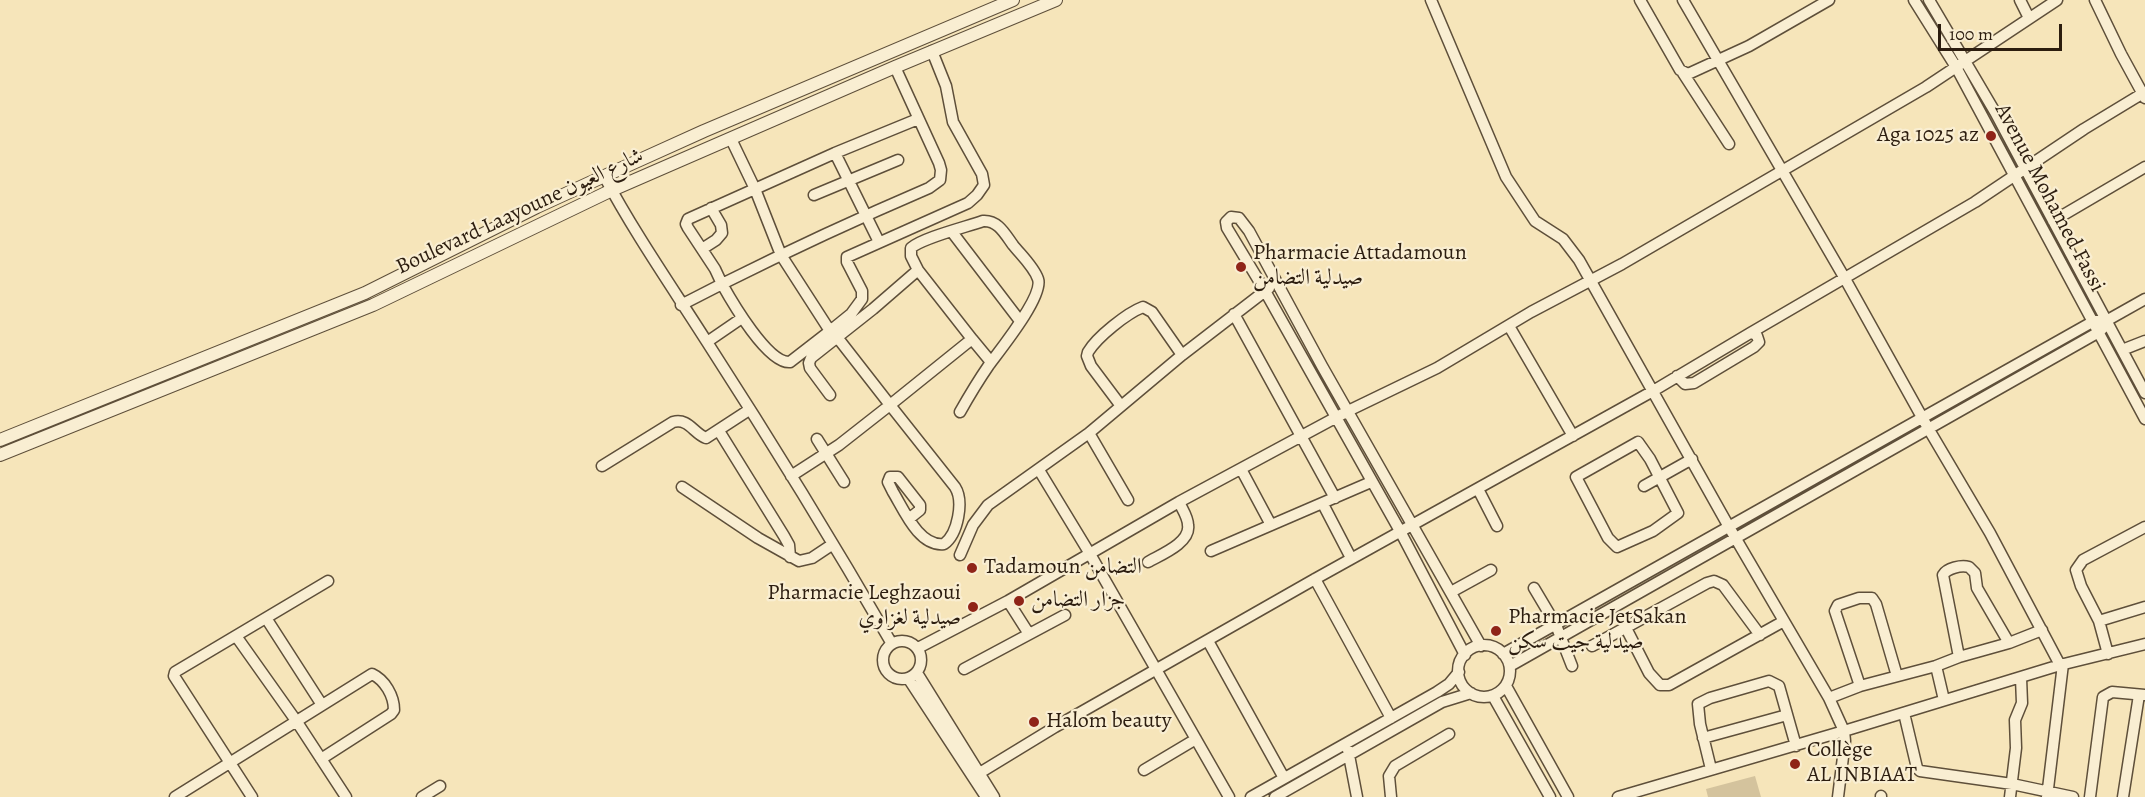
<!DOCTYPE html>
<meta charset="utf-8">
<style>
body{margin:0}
#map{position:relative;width:2145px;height:797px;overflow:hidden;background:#f6e5ba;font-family:Alegreya,serif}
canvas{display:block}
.scale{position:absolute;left:1938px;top:24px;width:124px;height:27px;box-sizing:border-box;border:3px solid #2c1d0f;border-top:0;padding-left:8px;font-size:18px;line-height:21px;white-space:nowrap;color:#2c1d0f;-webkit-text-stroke:4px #f9eed2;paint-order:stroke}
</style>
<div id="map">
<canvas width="2145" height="797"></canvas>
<div class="scale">100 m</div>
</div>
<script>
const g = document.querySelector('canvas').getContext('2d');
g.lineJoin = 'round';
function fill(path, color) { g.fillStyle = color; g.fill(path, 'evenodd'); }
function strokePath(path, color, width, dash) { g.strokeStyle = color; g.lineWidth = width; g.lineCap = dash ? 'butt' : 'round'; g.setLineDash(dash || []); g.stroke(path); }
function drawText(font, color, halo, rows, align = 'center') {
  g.font = font + ' Alegreya,Amiri,serif'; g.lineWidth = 4.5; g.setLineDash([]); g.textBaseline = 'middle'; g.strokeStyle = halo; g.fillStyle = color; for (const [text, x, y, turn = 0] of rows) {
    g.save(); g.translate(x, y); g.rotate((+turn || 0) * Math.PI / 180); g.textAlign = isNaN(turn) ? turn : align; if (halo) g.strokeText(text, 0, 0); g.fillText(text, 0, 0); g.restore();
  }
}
fill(new Path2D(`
 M1755,776L1761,797H1708L1706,789Z`), '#d4c39d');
const minor = new Path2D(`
 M1431,0L1506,177L1535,221L1563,239L1579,260L1729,527L1829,698L1844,731L1845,741L1838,797
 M1640,0L1680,70L1688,74L1749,46L1829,0
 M1683,0L1844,277L1928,428L1990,533L2060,665
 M1914,0L1956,67L2145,419
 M1929,0L1995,112L2145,393
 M2020,0L2029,18
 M2095,0L2121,54L2145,98
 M1683,73L1729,144
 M731,139L755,189L781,255L830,331L790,362C768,364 732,302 722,284C790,250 859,218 929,188L940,180L941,170L939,163L895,67
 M835,153L879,242
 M604,176C635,234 672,287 707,342C771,441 833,542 892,644
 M814,195L898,160
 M2053,221L2145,167
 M952,232L1020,321
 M702,249L716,240L722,233L721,225L711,208
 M918,270L972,339
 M681,305L722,284L715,269L688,228L686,224L688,219L835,153L918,119
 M1234,314L1335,498
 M1509,326L1573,436
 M830,331L851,314L862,299V291L847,262V257L968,203L977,195L984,185L982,174L953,122L946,86L932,51
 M1752,332L1975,202L2084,129L2145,92
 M707,342L742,318
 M2122,350L2145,341
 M830,395L810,368L809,363L811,358L873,309L918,270L911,256V248C922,238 966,227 983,221C998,220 1005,234 1013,245C1021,255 1034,267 1038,279C1044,296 1000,350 989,365C978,381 969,396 960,412
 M1121,406L1091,366L1087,356L1088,352C1097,337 1127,313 1143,307L1152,312L1182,355
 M719,431L784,536L789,545L790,557
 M1089,433L1128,500
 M817,439L844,482
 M1638,442L1650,459L1678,513L1653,531L1617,547L1608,538L1576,477Z
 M602,466L673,422C689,418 693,433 706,438L749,410
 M1241,469L1271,525
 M1039,470L1090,554L1229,797
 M791,476L839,445L890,405L837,337
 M1644,486L1692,459
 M682,487L758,538L799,561L812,558L833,544
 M1478,489L1497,526
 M1325,508L1351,558
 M910,518L920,510V505L898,477H890L888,482L893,492C904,510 919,547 944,544C958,534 964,501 955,487L890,405L972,339L991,362
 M1211,551L1371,482
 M960,555L973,525L988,505L1089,433L1182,355L1269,288
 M1148,562C1160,555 1191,543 1188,525C1188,517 1182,509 1179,502
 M1315,579L1391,718
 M1534,588L1556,625L1572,666
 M1451,592L1491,570
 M1008,601L1029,634
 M266,618L322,705
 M2099,621L2145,607
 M1626,628L1649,673L1660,685H1669L1784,621
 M236,636L297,722L346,797
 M1208,641L1284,778
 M883 660a19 19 0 1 1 38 0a19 19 0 1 1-38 0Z
 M1458 671a26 26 0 1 1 52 0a26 26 0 1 1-52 0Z
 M1592,646L1707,583L1714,581L1723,585L1760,635
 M918,648L1008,601L1179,502L1348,411L1437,368L1531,312L1622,264L1926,87L2057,0
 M1503,654L2094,321H2106L2145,299
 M2108,654L2099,621L2081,586L2076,570L2083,560L2145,527
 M1465,655L1400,531L1265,291L1227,228L1226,222L1231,217L1239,218L1249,231L1322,366L1481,646
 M1959,657L1943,575C1947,568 1961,565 1969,567L1975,573L1977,588L2009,643
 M1510,666L2099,332L2105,326L2106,321
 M964,669L1065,615
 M917,673L994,797
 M908,678L986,797
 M1506,686L1568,797
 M1860,686L1835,611L1838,605L1859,598H1872L1876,604L1897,676
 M1493,696L1550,797
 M1829,698L1860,686L1936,666
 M1944,700L1936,666L1959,657L2009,643L2042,630
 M1904,713L1917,768L1920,771L2012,784L2073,797
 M1703,738L1787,715
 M1348,750L1357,797
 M1711,769L1700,724L1698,704L1710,698L1769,681L1779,686L1796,746
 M1144,770L1196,739
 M973,777L1055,727L1315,579L1653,391L1752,332L1757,336L1759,342L1754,347L1694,383L1685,384L1677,376
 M175,797L372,674C385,680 394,696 394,710L391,714L321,759
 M252,797L174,676L175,672L328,581
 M422,797L440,786
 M1251,797L1437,692L1449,684L1459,672
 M1275,797L1442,702L1471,693
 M1391,797L1389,776L1395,766L1449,734
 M1618,797L1844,731L2060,665L2145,644
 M1881,797V796
 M2010,797L2016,748L2015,720L2022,703L2021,678
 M2047,797L2063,664
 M2090,797L2103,697L2112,692L2145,695
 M2123,797L2139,695`);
const tertiary = new Path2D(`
 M0,440L365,293L537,207L611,173L704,131L1013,0
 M0,455L373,305L612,190L895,67L1056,0`);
strokePath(minor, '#5e4f3a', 13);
strokePath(tertiary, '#5e4f3a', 14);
strokePath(minor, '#f9eed2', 10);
strokePath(tertiary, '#f9eed2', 12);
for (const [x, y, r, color] of [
 [1991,136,6,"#8f2418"],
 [1241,267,6,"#8f2418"],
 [972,568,6,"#8f2418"],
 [1019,601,6,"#8f2418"],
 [973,607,6,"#8f2418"],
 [1496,631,6,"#8f2418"],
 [1034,722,6,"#8f2418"],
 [1795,764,6,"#8f2418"]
]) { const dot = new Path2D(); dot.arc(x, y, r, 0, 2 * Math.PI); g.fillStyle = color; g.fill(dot); strokePath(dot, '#f9eed2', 2); }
drawText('22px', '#2c1d0f', '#f9eed2', [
 ["Aga 1025 az",1979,136,"right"],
 ["Pharmacie Attadamoun",1253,254],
 ["صيدلية التضامن",1253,279],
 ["Tadamoun التضامن",984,568],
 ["Pharmacie Leghzaoui",961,594,"right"],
 ["صيدلية لغزاوي",961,619,"right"],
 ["جزار التضامن",1031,601],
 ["Pharmacie JetSakan",1508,618],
 ["صيدلية جيت سكن",1508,643],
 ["Halom beauty",1046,722],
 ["Collège",1807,751],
 ["AL INBIAAT",1807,776]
], 'left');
drawText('22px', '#2c1d0f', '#f9eed2', [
 ["Avenue Mohamed Fassi",2049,198,62],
 ["Boulevard Laayoune شارع العيون",520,212,-25]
]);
</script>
